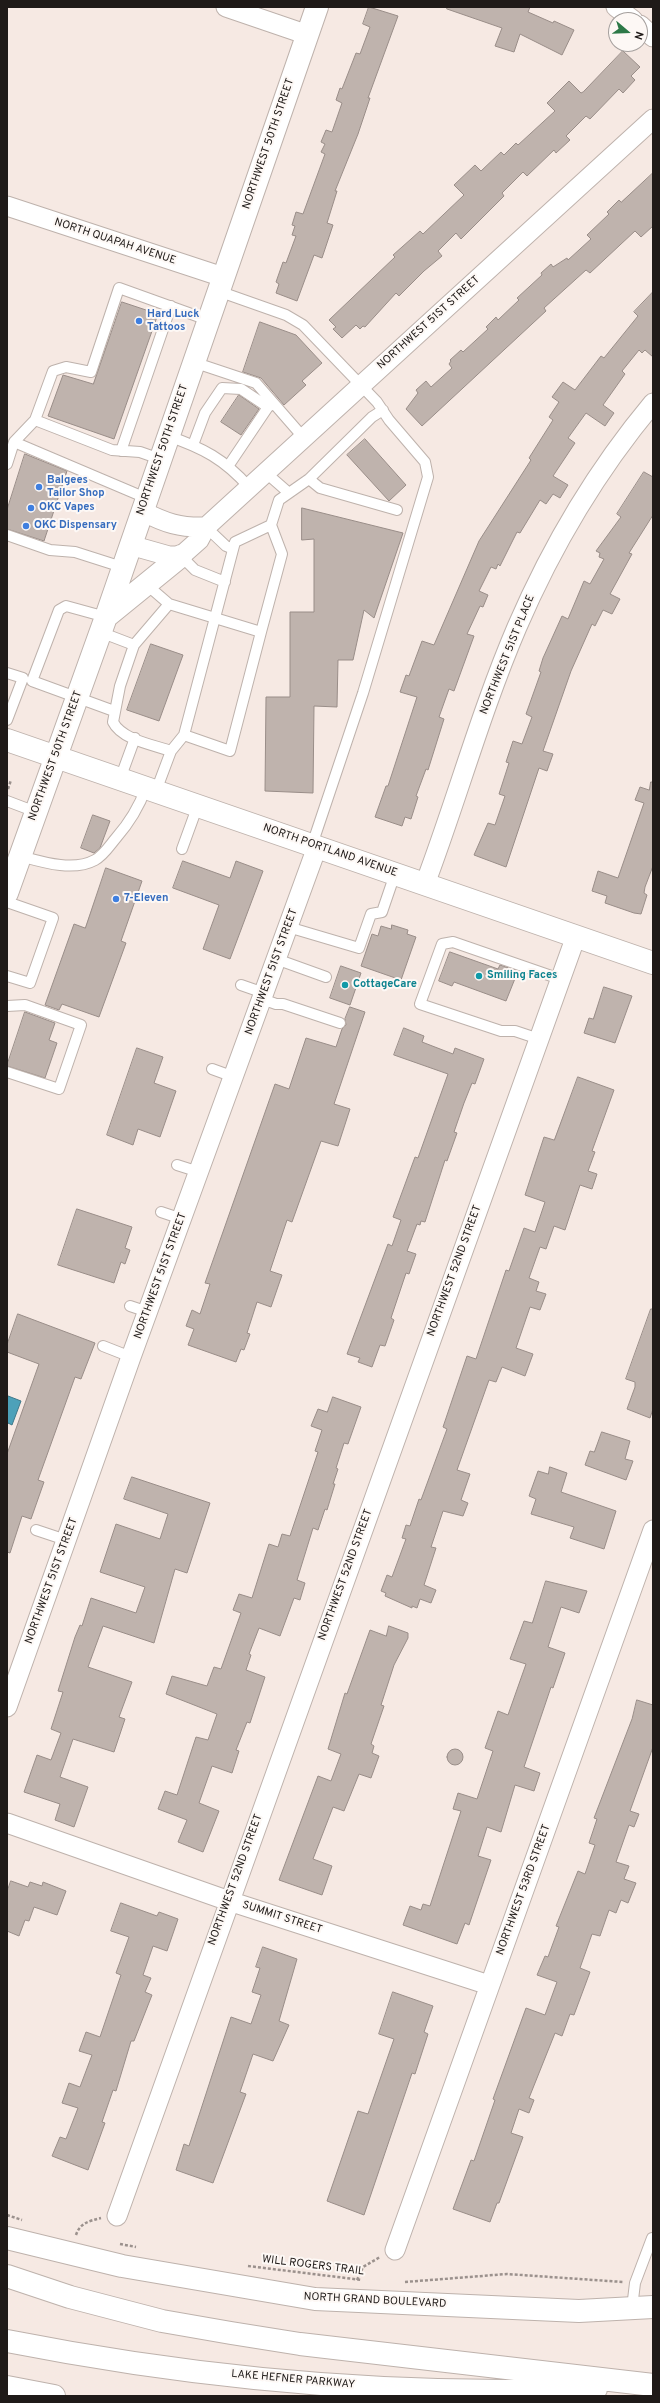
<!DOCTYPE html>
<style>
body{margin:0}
#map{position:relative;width:660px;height:2403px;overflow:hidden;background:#f6e9e3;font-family:Overpass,sans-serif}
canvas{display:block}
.frame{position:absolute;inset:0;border:8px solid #1f1a18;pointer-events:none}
.north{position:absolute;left:608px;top:12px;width:40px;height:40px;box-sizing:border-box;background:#fdf8f5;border:1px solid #a49f9d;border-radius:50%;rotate:109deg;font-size:11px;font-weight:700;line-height:16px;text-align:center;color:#1f1a18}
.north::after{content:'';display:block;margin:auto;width:14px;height:18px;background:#2d7948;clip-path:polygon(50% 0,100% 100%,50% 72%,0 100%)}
</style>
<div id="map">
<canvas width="660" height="2403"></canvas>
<div class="frame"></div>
<div class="north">N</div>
</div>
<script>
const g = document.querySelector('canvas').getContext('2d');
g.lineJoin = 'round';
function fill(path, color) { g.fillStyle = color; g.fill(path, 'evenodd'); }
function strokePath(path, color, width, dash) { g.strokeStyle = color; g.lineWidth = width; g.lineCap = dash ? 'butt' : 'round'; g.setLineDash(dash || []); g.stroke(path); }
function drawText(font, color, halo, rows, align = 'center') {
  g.font = font + ' Overpass,sans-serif'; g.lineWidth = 4; g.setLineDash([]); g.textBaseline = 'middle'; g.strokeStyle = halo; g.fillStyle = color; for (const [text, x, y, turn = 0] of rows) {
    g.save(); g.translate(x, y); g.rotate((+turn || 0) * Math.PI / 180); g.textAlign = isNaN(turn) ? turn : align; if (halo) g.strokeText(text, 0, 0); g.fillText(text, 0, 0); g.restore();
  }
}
const water = new Path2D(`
 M8,1396L21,1401L12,1425L8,1423L7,1425Z`);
fill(water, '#4da1b9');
strokePath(water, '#3f7889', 1);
const building = new Path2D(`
 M369,7L398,16L368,98H370L358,134L335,191H337L327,223L333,225L322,258L314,255L297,301L276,293L279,284L276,282L283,262L286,263L296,236L292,235L295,226L292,225L296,212L303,214L325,154L321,152L325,144L321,142L326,130L332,132L342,103L336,100L340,88L342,89L356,53L360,54L370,27L363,24Z
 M447,7H530L528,12L553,23L554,21L574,30L562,55L520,34L514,52L495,46L502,28L447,9Z
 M623,51L640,67L631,76L635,80L623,93L619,89L590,119L586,116L566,136L570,140L556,153L554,150L527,176L523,172L502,193L504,196L461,239L456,233L438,251L442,256L424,271L399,296L396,293L365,327L363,326L360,329L356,325L342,338L333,329L336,327L329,320L395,257L393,255L420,231L423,234L464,195L454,185L475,165L481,171L501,152L504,155L516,143L518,145L555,111L547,103L569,81L581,93L583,92Z
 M653,173V226L641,237L635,231L590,273L586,270L544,308L546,311L422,426L406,409L418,393L416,390L426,381L431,387L452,368L449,364L451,361L450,360L461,350L463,352L488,329L486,327L496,317L498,320L519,300L517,298L542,275L541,273L551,264L553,267L567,258L568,260L591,239L587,235L609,214L607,212L619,200L621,202Z
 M653,292V357L645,350L642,353L639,350L622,371L625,374L603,405L614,413L605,426L586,413L568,438L575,443L553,476L568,485L560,498L553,494L546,504L540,500L520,533L517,532L500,566L498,564L496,569L491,567L479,591L488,595L483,607L480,606L467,634L474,636L454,691L449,689L439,717L444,719L428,770L426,769L416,796L418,797L411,819L405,817L402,826L375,817L386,786H388L417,697L400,692L406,675L409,676L422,641L434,645L479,541L531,460L529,458L553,420L549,417L559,402L552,397L563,382L575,390L601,356L604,358L638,316L634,312Z
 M122,302L158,314L114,439L48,416L63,375L93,384Z
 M260,322L296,335L322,363L302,381L306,385L284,405L261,378L243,372Z
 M239,395L259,409L241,435L221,422Z
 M365,439L406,485L389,501L347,455Z
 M25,454L67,471L44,541L7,529V510Z
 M644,472L653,477V515L629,553L632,554L610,594L620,599L612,614L603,610L595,626L592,624L571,671L543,751L553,754L547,771L539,768L506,867L474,855L488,823L495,825L505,796L499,794L509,763L506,762L513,741L522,744L532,717L526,714L541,672L539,671L543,658L562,616L568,619L584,581L590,584L604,559L599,557L600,553L596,551L621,517L617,514Z
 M302,508L403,533L374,618L364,610L353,660H338L337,707L314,706L313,793L265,791L266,697H290V612H314V539L302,540Z
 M151,644L183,655L159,721L127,710Z
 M651,782H653V866L645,887L644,893L647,895L641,914L634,913L605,903L607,896L592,891L598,871L618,878L644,803L635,800L640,787L649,790Z
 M93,815L110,821L100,848L94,853L81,848Z
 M183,861L230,878L236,861L263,871L230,959L203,949L219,905L173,888Z
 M106,868L142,881L121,941L126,943L99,1017L62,1004L59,1010L45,1005L74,924L85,928Z
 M392,925L408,930L407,934L416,937L401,980L361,966L372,934L378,936L381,926L391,929Z
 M450,952L498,969L500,965L518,971L506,1001L454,982L452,986L439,981Z
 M341,966L361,973L350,1005L330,998Z
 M604,987L632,996L615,1043L584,1033L589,1018L593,1019Z
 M350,1007L365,1012L334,1104L350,1109L338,1146L321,1141L292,1222L287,1220L270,1271L282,1275L271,1307L257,1302L247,1333L250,1334L244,1350L241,1349L236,1362L188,1345L194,1329L186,1326L192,1310L200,1314L210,1284L205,1283L275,1084L289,1089L306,1038L336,1047L342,1029L346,1025L345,1019Z
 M25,1012L55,1023L49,1040L57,1043L45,1078L7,1066Z
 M404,1028L424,1036L422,1042L453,1054L455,1048L484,1059L475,1084L472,1083L464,1103L454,1132L457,1133L447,1161L445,1160L425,1222L421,1221L420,1225L417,1224L407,1251L416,1254L409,1274L406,1273L391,1318L394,1320L385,1346L380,1345L372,1367L358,1362L360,1358L347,1354L388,1244L392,1246L401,1220L393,1217L415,1157L418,1158L448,1074L394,1055Z
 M137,1048L163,1057L154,1083L176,1091L160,1137L138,1129L133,1145L107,1135Z
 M578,1077L614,1090L592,1151L595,1152L588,1171L597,1174L592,1189L580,1185L565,1230L554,1226L546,1249L540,1247L529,1278L539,1282L536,1291L546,1294L540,1310L530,1307L516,1348L533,1354L525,1376L502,1367L496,1382L489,1380L457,1470L470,1474L461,1500L468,1503L463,1516L443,1511L431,1547L436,1548L424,1585L436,1590L431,1603L420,1599L417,1608L412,1606V1608L385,1596L386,1593L381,1591L387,1575L392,1577L406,1539L402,1538L406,1525L410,1526L419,1499L421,1500L447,1429L443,1427L467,1356L476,1359L506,1270L509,1271L524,1228L535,1232L545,1202L525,1195L544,1137L554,1140Z
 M77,1209L132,1227L125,1248L130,1250L125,1264L121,1262L114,1283L58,1265Z
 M651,1309H653V1409L650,1418L627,1409L635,1387V1382L626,1379Z
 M18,1314L95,1343L81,1379L75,1377L38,1480L44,1482L31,1519L22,1516L10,1553L7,1552V1454L39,1364L7,1352V1345Z
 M333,1397L361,1407L348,1444L344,1443L336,1468L338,1469L333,1484H335L327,1510L325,1509L318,1530L313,1528L297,1580L305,1583L300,1600L294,1598L280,1636L259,1628L249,1654L251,1655L246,1670L265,1677L250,1723L247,1722L236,1750L239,1751L232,1773L212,1766L199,1803L219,1811L203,1852L178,1842L187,1820L158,1809L165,1791L177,1795L196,1737L208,1740L217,1714L166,1694L172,1676L207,1686L214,1667L221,1669L241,1613L233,1610L239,1594L252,1598L269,1544L278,1547L282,1534L290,1536L318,1452L315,1451L322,1430L311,1426L318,1409L327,1412Z
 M602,1432L630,1441L625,1459L633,1461L626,1480L585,1465L590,1451L594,1452Z
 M550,1467L567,1473L561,1492L616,1511L604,1549L570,1538L574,1527L531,1514L536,1499L529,1496L538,1471L548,1474Z
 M132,1477L210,1503L187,1573L175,1569L154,1643L103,1626L88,1667L132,1682L119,1717L125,1719L114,1752L73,1739L60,1777L88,1787L74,1827L55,1820L60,1804L24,1792L37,1755L51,1760L61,1733L51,1729L63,1692L58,1691L75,1637L80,1625L82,1626L91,1598L136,1613L145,1587L100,1572L116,1524L160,1539L168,1514L124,1499Z
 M546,1581L587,1591L579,1613L561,1607L548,1647L565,1653L553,1688L551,1687L524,1767L540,1773L534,1791L515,1785L501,1832L487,1827L478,1856L491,1860L469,1925L465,1923L457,1944L403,1925L410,1906L421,1910L423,1904L430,1906L461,1811L453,1809L458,1793L477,1799L493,1751L485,1748L498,1711L508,1715L526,1664L510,1659L524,1621L532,1623Z
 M389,1626L408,1633V1638L394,1665L381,1705L384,1706L371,1744L374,1746L372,1753L379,1756L371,1778L359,1774L344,1811L333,1807L313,1859L332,1866L322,1895L279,1880L318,1776L331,1781L341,1754L328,1749L345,1693L347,1694L370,1630L386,1636Z
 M637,1700L653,1705V1747L630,1811L639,1814L634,1827L629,1825L616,1862L629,1866L624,1879L636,1883L628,1903L621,1900L616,1913L609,1910L600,1936L592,1934L580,1968L590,1972L574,2015L570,2014L562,2036L555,2033L529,2098L534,2100L529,2113L519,2109L511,2133L523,2137L499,2203H497L490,2222L453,2209L471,2160L474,2161L495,2100L493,2099L526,2008L545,2015L557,1982L537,1975L545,1956L548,1957L559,1927L556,1926L578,1871L585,1874L595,1845L589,1843L597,1819L594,1818L632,1719Z
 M447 1757a8 8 0 1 1 16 0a8 8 0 1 1-16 0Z
 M11,1881L28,1887L30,1882L42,1886L43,1882L66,1891L57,1915L34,1907L29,1921L25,1920L19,1936L7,1931V1892Z
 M121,1903L157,1916L159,1912L178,1919L167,1951L153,1946L143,1975L151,1978L145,1992L152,1995L134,2041H131L116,2091L113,2090L102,2122L105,2123L88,2170L52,2156L60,2137L66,2139L78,2108L62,2103L69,2083L80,2087L92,2055L79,2051L86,2032L100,2037L121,1975L116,1973L129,1937L111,1931Z
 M263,1947L297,1959L279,2021L289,2025L273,2061L253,2054L240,2092L246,2094L213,2183L176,2170L184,2144L189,2146L231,2017L251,2024L261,1995L252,1992L260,1968L256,1967Z
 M393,1992L433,2006L424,2032L428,2034L415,2074L412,2073L364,2215L327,2201L358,2111L368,2114L394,2039L379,2034Z`);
fill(building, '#bfb3ad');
strokePath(building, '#998d88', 1);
const service = new Path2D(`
 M218,291L286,315L303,325L377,402L389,420L425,462L428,477L363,693L312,845
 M193,362L256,383L303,437
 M35,420L112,450L140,452L160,459
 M168,436C203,448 224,459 249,487
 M14,442L35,420L53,371L66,367L91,372L119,288L208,320
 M193,445L205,413L222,388L241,389L268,407
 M121,451L171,306
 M7,464L14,442L146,498
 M229,465L268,407L273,404
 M265,472L289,493L279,500L271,525
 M309,479L320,488L397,510
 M289,493L309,479L372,417L383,410
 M206,527L226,546L233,549
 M7,535L50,550L75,552L122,567
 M181,556L195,570L225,582
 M147,585L169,604L261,632L230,751L184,735
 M169,604L134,645L120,686L113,722C122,740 154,745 171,751
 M106,617L66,606L59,610L32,681L114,711
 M100,632L134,645
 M7,673L23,678L7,720
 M120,779L135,738
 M156,791L171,751L184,735L235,542L271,525L282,554L261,632
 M7,801L36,812
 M182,849L198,805
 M20,856C42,862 73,872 95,860C104,855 110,845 116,838C130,822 139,807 146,788
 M7,902L53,918L30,983L7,976
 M288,927L359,948L371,914L382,912L395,874
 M276,959L326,977
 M241,985L264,993
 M262,999L276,1004H283L340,1023
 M7,1006L25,1005L81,1025L59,1089L7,1072
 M539,1039L515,1031H501L420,1004L442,944L453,942L560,979
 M212,1069L234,1077
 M177,1165L199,1172
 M161,1212L182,1219
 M130,1306L148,1312
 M103,1346L131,1357
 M36,1530L66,1540
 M632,2308L635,2283L652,2238`);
const minor = new Path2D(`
 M226,7L308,35
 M616,7L633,20
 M640,25L653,37
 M7,206L223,277
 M142,511C165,523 180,528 206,527
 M130,545L169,556H181L199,540L206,527L653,119
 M425,884C457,799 481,711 517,627C551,548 597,470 653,403
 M7,1707L131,1357L317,847
 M7,1823L229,1901L489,1985
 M117,2216L576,936
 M395,2250L653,1530`);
const tertiary = new Path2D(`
 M7,2238L122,2266L315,2299L579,2311L653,2307`);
const secondary = new Path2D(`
 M106,617L181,556
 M7,740L653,963
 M7,893L106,617L317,7`);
const motorway = new Path2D(`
 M7,2276L70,2297L162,2321L231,2333L300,2344L653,2385
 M7,2341C200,2379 399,2397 596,2389
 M7,2387L54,2396`);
strokePath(service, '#beb2ac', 12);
strokePath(minor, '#beb2ac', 21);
strokePath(tertiary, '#beb2ac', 24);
strokePath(secondary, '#beb2ac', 24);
strokePath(motorway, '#beb2ac', 24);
strokePath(new Path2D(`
 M8,789L11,780
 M7,2215L22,2220
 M76,2235C80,2223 89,2221 101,2218
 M120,2244L136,2247
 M248,2266L362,2280
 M357,2280L363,2267L380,2257
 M405,2282L507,2274L623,2282`), '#9b918d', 2.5, [3, 2]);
strokePath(service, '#fff', 10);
strokePath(minor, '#fff', 19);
strokePath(tertiary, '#fff', 22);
strokePath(secondary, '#fff', 22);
strokePath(motorway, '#fff', 22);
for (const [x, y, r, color] of [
 [139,321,4,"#3f7fe0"],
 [39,487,4,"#3f7fe0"],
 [31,508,4,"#3f7fe0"],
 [26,526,4,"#3f7fe0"],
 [116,899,4,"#3f7fe0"],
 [479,976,4,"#0f9aa8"],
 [345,985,4,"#0f9aa8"]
]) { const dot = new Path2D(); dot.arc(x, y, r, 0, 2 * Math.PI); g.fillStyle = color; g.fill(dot); strokePath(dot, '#fdf8f5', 1.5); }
drawText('11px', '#1f1a18', '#fdf8f5', [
 ["NORTHWEST 50TH STREET",269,144,-71],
 ["NORTH QUAPAH AVENUE",115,242,18],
 ["NORTHWEST 51ST STREET",429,323,-42],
 ["NORTHWEST 50TH STREET",163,450,-71],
 ["NORTHWEST 51ST PLACE",508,655,-68],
 ["NORTHWEST 50TH STREET",56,756,-70],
 ["NORTH PORTLAND AVENUE",330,851,19],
 ["NORTHWEST 51ST STREET",272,972,-70],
 ["NORTHWEST 52ND STREET",455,1271,-70],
 ["NORTHWEST 51ST STREET",161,1276,-70],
 ["NORTHWEST 52ND STREET",346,1575,-70],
 ["NORTHWEST 51ST STREET",52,1581,-70],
 ["NORTHWEST 52ND STREET",236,1880,-70],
 ["NORTHWEST 53RD STREET",524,1890,-70],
 ["SUMMIT STREET",282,1918,18],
 ["WILL ROGERS TRAIL",313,2266,7],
 ["NORTH GRAND BOULEVARD",375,2301,3],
 ["LAKE HEFNER PARKWAY",293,2380,5]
]);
drawText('bold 11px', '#366cbe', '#fdf8f5', [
 ["Hard Luck",147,315],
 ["Tattoos",147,328],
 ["Balgees",47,481],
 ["Tailor Shop",47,494],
 ["OKC Vapes",39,508],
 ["OKC Dispensary",34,526],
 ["7-Eleven",124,899]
], 'left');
drawText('bold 11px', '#0d838f', '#fdf8f5', [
 ["Smiling Faces",487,976],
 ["CottageCare",353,985]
], 'left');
</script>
